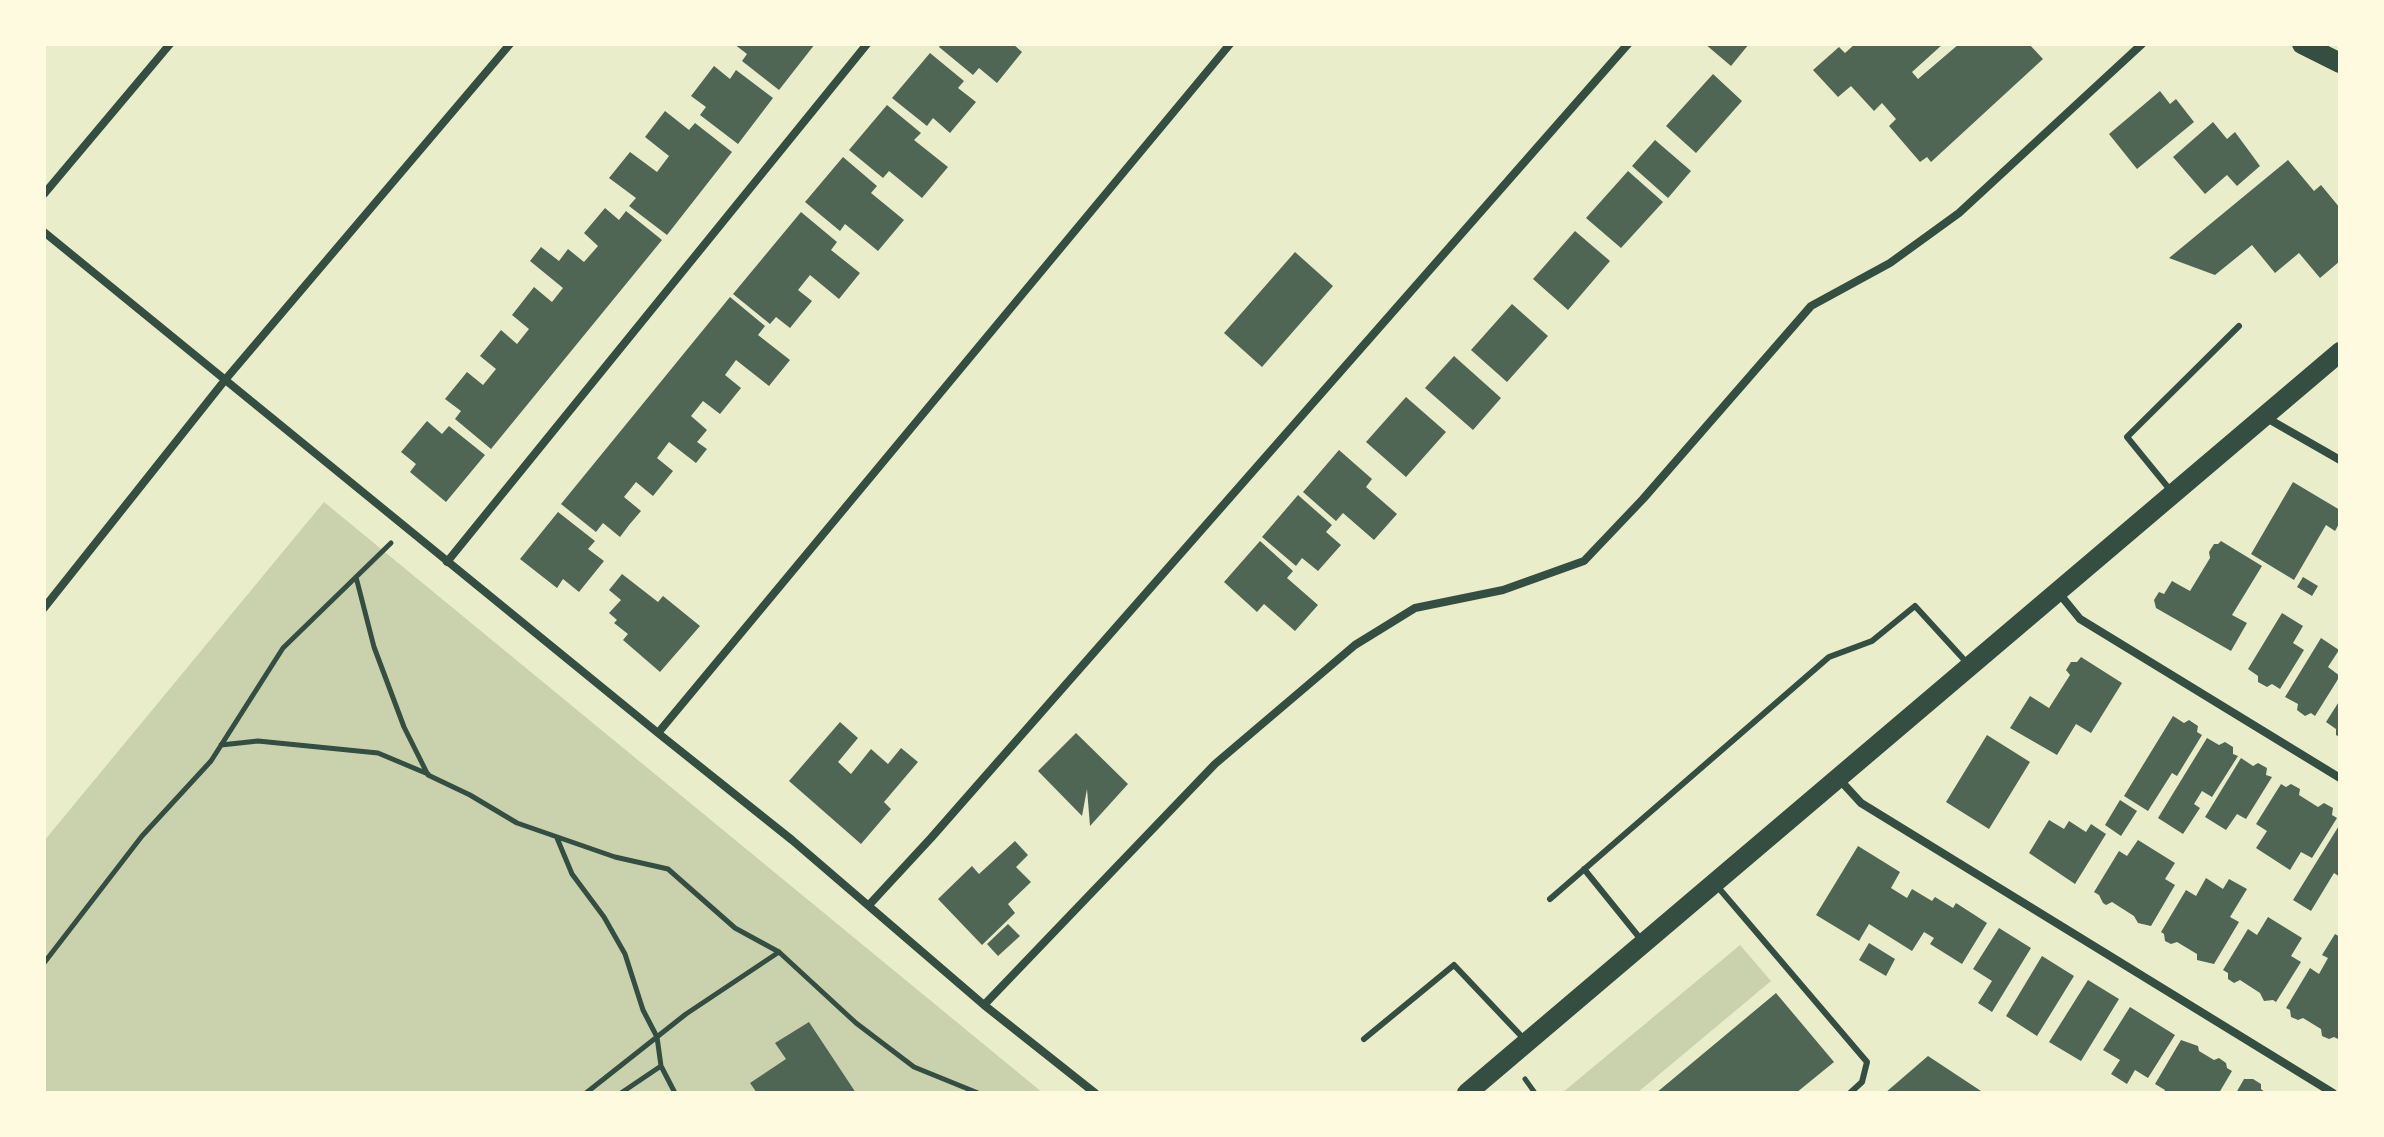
<!DOCTYPE html>
<style>
body{margin:0}
#map{position:relative;width:2384px;height:1137px;overflow:hidden;background:#e9edc9;font-family:"Libre Baskerville",serif}
canvas{display:block}
.frame{position:absolute;inset:0;border:46px solid #fefae0;pointer-events:none}
</style>
<div id="map">
<canvas width="2384" height="1137"></canvas>
<div class="frame"></div>
</div>
<script>
const g = document.querySelector('canvas').getContext('2d');
g.lineJoin = 'round';
function fill(path, color) { g.fillStyle = color; g.fill(path, 'evenodd'); }
function strokePath(path, color, width, dash) { g.strokeStyle = color; g.lineWidth = width; g.lineCap = dash ? 'butt' : 'round'; g.setLineDash(dash || []); g.stroke(path); }
fill(new Path2D(`
 M324,502L1043,1093H44V841Z
 M1740,945L1771,981L1637,1093H1562Z`), '#cad2ad');
fill(new Path2D(`
 M734,44H815L779,90L742,61L747,54Z
 M941,44H1013L1022,52L997,83L979,68L973,75L939,47Z
 M1705,44H1749L1731,66Z
 M1855,44H1943L1912,72L1918,79L1959,44H2029L2043,59L1931,162L1927,157L1920,162L1889,126L1896,119L1882,103L1874,111L1851,86L1838,97L1813,70L1839,47L1845,53Z
 M930,53L964,81L958,88L976,102L950,133L933,118L927,126L892,98Z
 M714,66L730,79L736,70L773,98L738,144L700,115L706,107L691,96Z
 M1713,74L1742,101L1696,153L1666,126Z
 M2160,91L2170,104L2176,99L2194,122L2137,169L2109,134Z
 M887,105L921,133L914,140L948,167L922,198L889,171L883,178L849,150Z
 M665,111L689,130L695,123L732,152L667,235L629,206L636,198L609,178L630,152L657,172L669,156L645,137Z
 M2213,122L2227,139L2235,132L2260,166L2237,186L2227,175L2205,194L2173,157Z
 M1655,140L1691,171L1668,198L1632,166Z
 M843,157L877,186L871,193L904,220L878,251L845,224L840,231L805,202Z
 M2288,160L2314,191L2321,185L2340,208V261L2320,278L2299,253L2275,273L2252,245L2215,275L2169,258Z
 M1628,171L1663,202L1621,248L1586,218Z
 M605,208L619,220L626,211L662,240L491,449L455,419L461,411L445,399L467,372L483,385L496,369L480,356L501,330L517,344L529,329L512,315L534,287L552,302L563,288L530,261L541,247L559,261L568,249L584,262L598,246L584,233Z
 M801,212L837,242L831,250L860,273L839,299L810,275L798,290L812,301L790,328L776,317L770,324L733,294Z
 M1575,231L1610,261L1568,310L1533,279Z
 M1295,252L1333,286L1262,367L1224,333Z
 M730,297L765,326L758,335L790,360L769,386L736,360L725,375L741,388L720,414L703,401L691,416L707,430L697,442L707,449L696,463L669,442L657,458L673,471L653,496L636,482L624,497L641,511L629,525L620,537L603,523L596,532L561,504Z
 M1512,304L1548,336L1507,382L1471,350Z
 M1454,356L1501,398L1473,430L1425,388Z
 M1406,397L1446,432L1406,477L1366,442Z
 M427,421L442,434L449,426L485,455L446,502L410,472L416,464L401,452Z
 M1339,450L1372,479L1366,487L1397,514L1374,540L1343,513L1336,521L1303,492Z
 M2293,482L2340,510V522L2335,531L2326,525L2294,580L2251,554Z
 M1298,495L1332,525L1326,532L1341,545L1318,571L1302,558L1296,566L1262,537Z
 M558,512L595,541L588,549L604,561L579,592L563,579L557,588L520,559Z
 M1260,541L1293,571L1287,578L1318,605L1295,631L1264,604L1257,612L1224,582Z
 M2221,541L2262,566L2232,615L2247,623L2231,651L2156,608L2154,600L2159,592L2164,594L2172,581L2190,591L2210,558L2209,552L2214,544H2218Z
 M622,574L658,602L663,596L700,626L660,672L623,640L628,634L614,623L617,620L609,613L621,600L609,590Z
 M2303,577L2318,586L2312,596L2297,587Z
 M2282,613L2303,626L2293,643L2304,650L2280,689L2272,684L2267,687L2258,682V676L2248,669Z
 M2321,638L2339,650L2328,667L2340,676L2315,716L2311,713L2305,716L2297,710L2298,704L2285,697Z
 M2081,657L2122,683L2091,733L2076,724L2057,755L2010,728L2030,696L2049,708L2070,675L2066,670L2071,662H2077Z
 M2340,700V737L2336,735V729L2326,722Z
 M2173,716L2184,723L2189,720L2198,726L2197,732L2202,735L2177,776L2172,773L2148,811L2124,796Z
 M840,722L858,738L838,762L851,774L871,749L888,764L901,748L918,762L884,802L891,809L861,844L789,781Z
 M1076,733L1128,784L1090,826L1087,789L1082,816L1038,771Z
 M1987,735L2030,762L1989,829L1946,802Z
 M2207,738L2219,745L2225,742L2233,747V754L2238,756L2212,797L2202,791L2194,804L2200,808L2183,834L2158,818Z
 M2241,758L2253,766L2258,763L2267,768L2266,775L2272,777L2246,819L2237,814L2226,830L2205,817Z
 M2281,784L2286,787L2291,784L2300,789L2299,795L2318,807L2324,803L2333,808L2332,815L2337,818L2312,858L2301,852L2290,870L2256,848L2267,831L2256,824Z
 M2120,800L2137,811L2121,836L2105,825Z
 M2049,820L2064,829L2069,821L2086,832L2091,824L2106,834L2075,884L2029,853Z
 M2340,824V877L2334,873L2311,911L2293,900Z
 M2138,840L2175,863L2165,879L2175,885L2151,926L2138,923L2134,916L2112,902L2106,905L2103,903L2099,895L2094,892L2119,851L2127,856Z
 M1015,841L1028,855L1016,867L1031,882L1008,904L1015,913L982,945L938,899L972,866L979,874Z
 M1858,846L1900,872L1891,888L1907,898L1912,889L1932,901L1935,897L1953,908L1956,903L1987,923L1962,964L1930,944L1934,938L1924,932L1912,951L1869,924L1859,941L1816,915Z
 M2206,878L2223,889L2229,879L2247,889L2230,917L2239,922L2214,964L2197,960V954L2177,942L2171,944L2165,941L2164,934L2161,932L2186,890L2196,896Z
 M2268,917L2302,938L2291,956L2301,962L2276,1002L2273,1000L2264,1001L2260,993L2240,980L2234,983L2228,979V973L2223,970L2248,929L2257,935Z
 M1008,924L1020,936L998,956L987,944Z
 M1999,928L2031,948L1992,1012L1978,1003L1992,981L1973,969Z
 M2335,934L2340,937V1036L2338,1039L2334,1037L2329,1039L2322,1036L2321,1029L2303,1018L2298,1020L2291,1017L2290,1010L2286,1008L2310,968L2319,974L2328,958L2322,955Z
 M1869,943L1895,959L1886,976L1859,960Z
 M2042,956L2074,976L2037,1036L2006,1016Z
 M2088,980L2119,999L2081,1061L2049,1042Z
 M1776,993L1834,1062L1796,1093H1656Z
 M2130,1007L2175,1035L2148,1078L2135,1070L2127,1084L2111,1074L2120,1060L2103,1050Z
 M809,1022L856,1093H757L750,1083L786,1059L775,1043Z
 M2181,1040L2198,1046L2199,1051L2214,1060L2219,1058L2226,1063L2227,1068L2232,1071L2219,1093H2164L2165,1090L2155,1084Z
 M1928,1056L1984,1093H1885Z
 M2244,1079H2253L2261,1084V1089L2266,1093H2236Z`), '#4f6655');
strokePath(new Path2D(`
 M356,577L374,647L404,727L428,775L470,795L517,823L615,857L668,869L735,928L779,952L856,1023L914,1067L978,1093
 M221,745L258,741L378,753L428,774
 M557,838L572,874L604,917L625,954L643,1010L657,1037L661,1066L675,1093
 M44,963L142,836L211,761L283,648L391,543
 M1525,1079L1535,1093
 M586,1093L686,1014L779,952
 M621,1093L661,1066`), '#344e41', 5);
strokePath(new Path2D(`
 M2171,491L2127,437L2239,326
 M1584,869L1643,942
 M1717,886L1867,1062L1862,1082L1850,1093
 M1550,899L1829,657L1872,641L1915,606L1968,664
 M1364,1039L1454,965L1525,1040`), '#344e41', 6);
strokePath(new Path2D(`
 M44,194L170,44
 M44,232L658,733L792,840L984,1005L1095,1093
 M2265,417L2340,460
 M447,562L867,44
 M2058,592L2080,619L2340,778
 M44,608L225,380L510,44
 M658,733L1230,44
 M1839,779L1861,803L2333,1093
 M869,905L931,838L1628,44
 M984,1005L1215,764L1355,645L1415,608L1503,590L1584,561L1643,499L1811,306L1890,263L1959,213L2142,44`), '#344e41', 8);
strokePath(new Path2D(`
 M2302,44L2340,63
 M1467,1093L2340,352`), '#344e41', 20);
</script>
